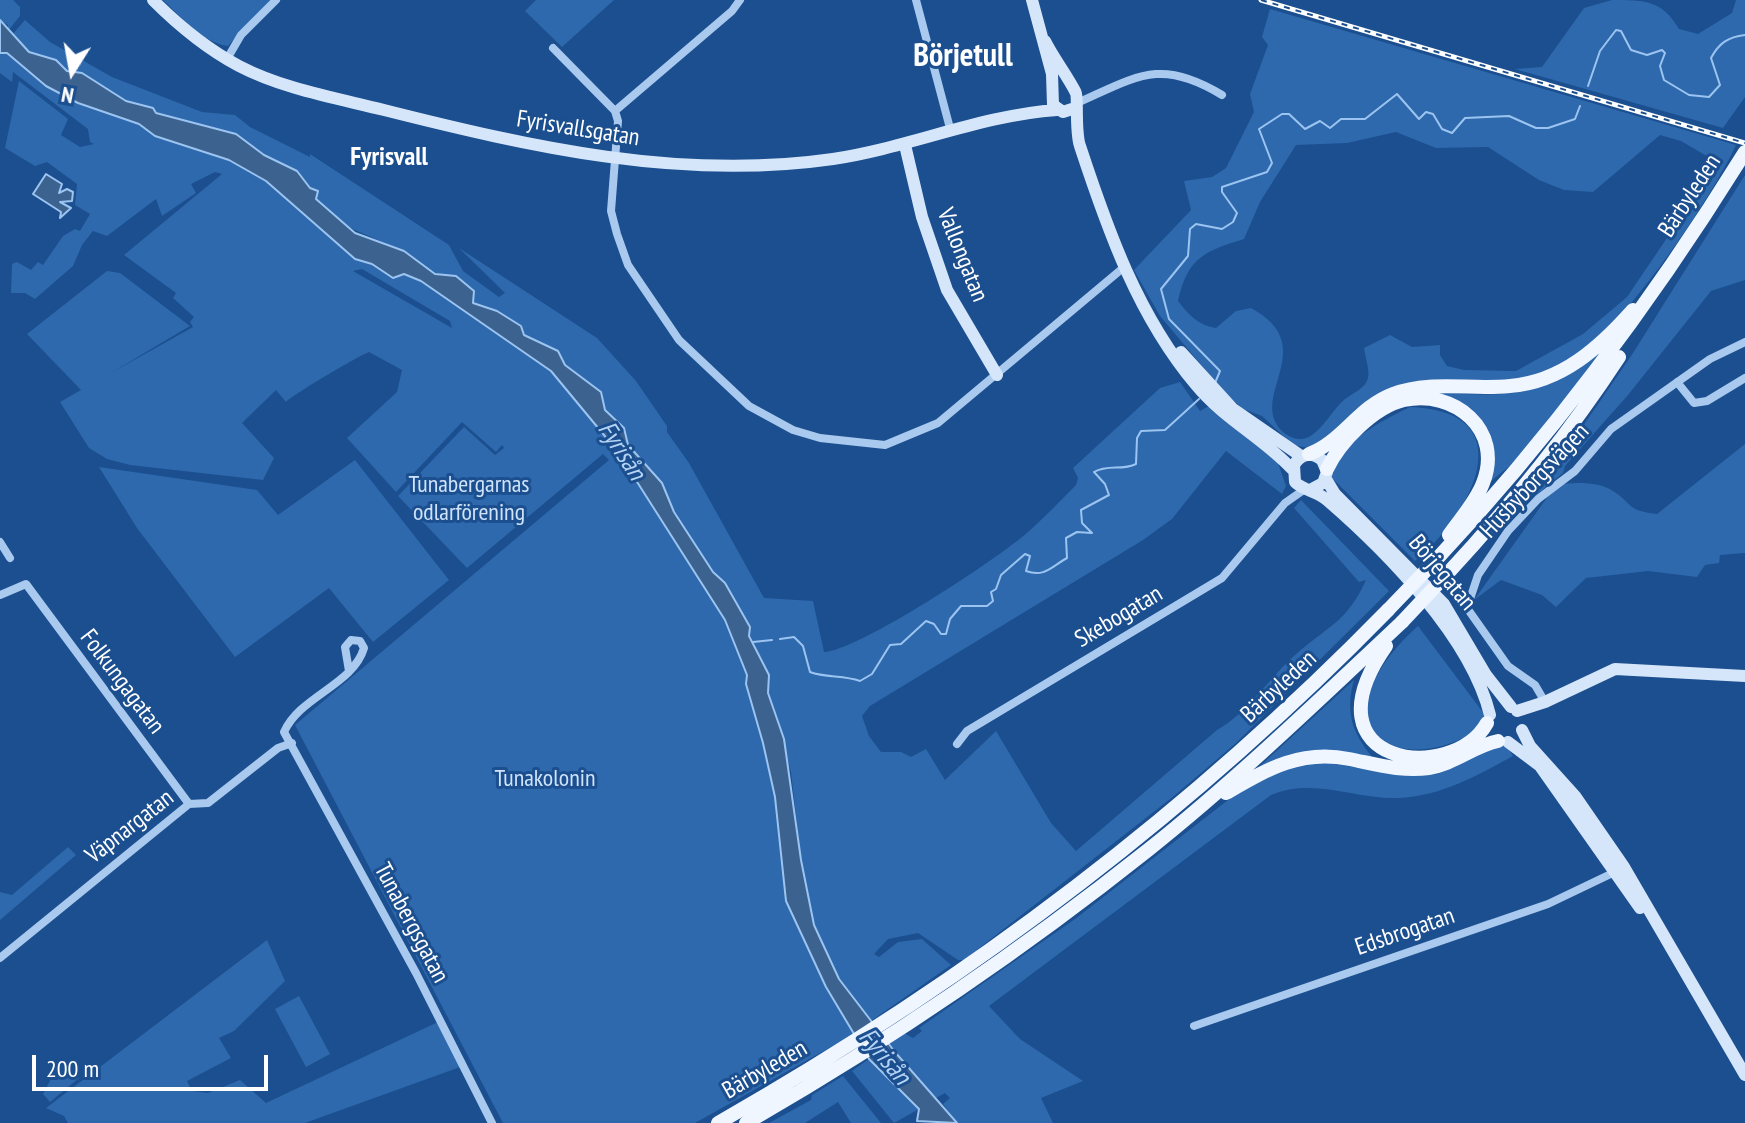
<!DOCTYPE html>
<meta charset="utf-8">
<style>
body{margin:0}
#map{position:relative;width:1745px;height:1123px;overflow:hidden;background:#1b4f8f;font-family:"PT Sans Narrow",sans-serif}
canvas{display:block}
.north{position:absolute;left:32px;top:32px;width:80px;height:80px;-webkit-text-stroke:6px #1b4f8f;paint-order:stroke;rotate:191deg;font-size:22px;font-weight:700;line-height:32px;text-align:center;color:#fff}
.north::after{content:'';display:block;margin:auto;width:28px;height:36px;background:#fff;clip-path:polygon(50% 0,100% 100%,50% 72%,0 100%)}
.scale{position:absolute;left:32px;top:1055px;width:236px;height:36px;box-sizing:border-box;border:4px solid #fff;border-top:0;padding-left:10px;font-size:24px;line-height:28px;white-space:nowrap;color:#fff;-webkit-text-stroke:6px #1b4f8f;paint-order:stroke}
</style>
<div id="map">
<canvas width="1745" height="1123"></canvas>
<div class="north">N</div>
<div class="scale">200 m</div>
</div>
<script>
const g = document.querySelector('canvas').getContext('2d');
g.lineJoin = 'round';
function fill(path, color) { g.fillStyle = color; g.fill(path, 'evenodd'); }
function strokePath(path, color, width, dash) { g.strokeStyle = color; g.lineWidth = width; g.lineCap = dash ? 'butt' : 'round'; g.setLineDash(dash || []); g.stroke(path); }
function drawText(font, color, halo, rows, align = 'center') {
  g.font = font + ' "PT Sans Narrow",sans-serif'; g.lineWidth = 6; g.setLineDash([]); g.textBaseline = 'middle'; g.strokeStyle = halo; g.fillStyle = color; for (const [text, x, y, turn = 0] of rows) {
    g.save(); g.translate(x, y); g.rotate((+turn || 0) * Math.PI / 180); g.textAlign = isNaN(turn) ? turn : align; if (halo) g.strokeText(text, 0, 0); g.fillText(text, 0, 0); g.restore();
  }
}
fill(new Path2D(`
 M0,0H13L20,7V16L8,31V25L0,20Z
 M163,0H270L228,46C203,43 181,17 163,0Z
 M536,0H614L562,47L525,11Z
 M1612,0C1645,0 1662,0 1679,29L1698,34L1732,13L1736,0H1745V97L1723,128L1515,69L1542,67L1584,8Z
 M1270,9L1736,145C1708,205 1621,331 1566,366C1527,390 1422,391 1374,397L1355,410L1314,449L1293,445L1262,416L1243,409L1225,393L1160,316L1134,270L1191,210L1184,181L1212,177L1226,168L1254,112L1250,94L1268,45L1262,37ZM1396,132L1436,148L1488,147L1539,180L1564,190L1593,192L1660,135L1681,141L1710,158L1711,173L1627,297L1583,334L1516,371L1464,370L1447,366L1440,355V345L1412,347L1390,335L1364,348C1365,357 1370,370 1368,378C1366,388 1353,393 1345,399C1333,409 1325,426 1312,435C1303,442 1291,439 1283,432C1246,397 1323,347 1251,308L1236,311L1216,328C1199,326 1188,314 1178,301C1188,256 1206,251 1244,239L1260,202L1296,145L1347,143Z
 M25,20L50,42L112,77L202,112L235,115L250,127L310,157V154L449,245L463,271L499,297L505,293L459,248L597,338L636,381L667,426V432L689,463L764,598L813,601L824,652C858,651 999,558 1028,532C1045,517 1060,501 1076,485L1078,478L1073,468L1160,388L1180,382L1200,411L1209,406L1278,463L1286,486L1282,494L1226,451L1172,519L1143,540L870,706L862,716L869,736L881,752H901L911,757L926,749L945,780L996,731L1051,823L1076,851L1217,730C1249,712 1267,680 1294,656C1327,626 1346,624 1366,580L1359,582L1294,508L1301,500L1389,591L1236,743L1174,796L964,960H958L918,933L888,939L874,954L879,957L898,942L922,939L951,965L871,1021L839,979L814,925L801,860L791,772L768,693L769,675L725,583L713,572L674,512L662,483L628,445L624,428L605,410L601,392L565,365L558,351L524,335L521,326L497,311L472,303L404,251L343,225L316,199L297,171L264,155L236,134L174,120L125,101L82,73L67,71L56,60L29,52L12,35Z
 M6,53L46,86L78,103L139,124L155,136L229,160L266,181L355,259L372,264L392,278L403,274L421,281L551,371L618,452L725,620L747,675L746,684L763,743L775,797L786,901L856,1033L695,1123H503L295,725L609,460L603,454L467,568L398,496L464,427L495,455L504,448L502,445L496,452L462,422L396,492L347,438L397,392L402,370L369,352C358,356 291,396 286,402L276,390L242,423L274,458L263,480L130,465L107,459L89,448L60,402L81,390L27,334L107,271L120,273L190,326L109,374L193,327L190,322L194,317L173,298L176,293L124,255L222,174L215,172L191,184L196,193L162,216L156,199L107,236L93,231L82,245L73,266L35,299L25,293H11L12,264L17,262L31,270L38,262L43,265L63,236L75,229L80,231L90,214L75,205L77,184L47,162L35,166L5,148L19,81L68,119L61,135L80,147L94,144L90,142L88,129L13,72L12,82L0,73V54ZM362,269L450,321L452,328L353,271Z
 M1745,175V280L1711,291L1628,395L1565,466L1563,473L1535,496L1633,353Z
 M1611,344L1516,461L1491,481C1492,434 1481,416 1440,393C1526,397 1541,396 1611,344Z
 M1410,407C1526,411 1472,515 1415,561L1332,478C1331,446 1385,419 1410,407Z
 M1745,444V553L1720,555L1719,563L1705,565L1697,577L1648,571L1586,578L1556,607L1542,595L1501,580L1474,600L1556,485C1572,482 1599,481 1613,491C1635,505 1625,510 1657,514Z
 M355,460L449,580L373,642L329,588L235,657L137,528L99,467L257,490L278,515Z
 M1418,626L1485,715C1480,731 1469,736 1454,742C1420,756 1358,754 1368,702C1373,672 1396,646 1418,626Z
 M1354,680C1345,712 1352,732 1372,757L1307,751L1260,766Z
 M1498,744L1507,746L1513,756C1476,776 1442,796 1398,798C1353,799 1314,777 1271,795L989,1006L1020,1039L1083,1081L1041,1098L1053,1123H957L943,1104L950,1098L945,1093L936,1098L889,1043L904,1033L913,1038L922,1031L919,1028L1075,919L1246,786L1284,768L1318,761L1404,776L1438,774Z
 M68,847L76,855L0,920V892L12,895Z
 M267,940L285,981L234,1031L219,1038L231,1058L187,1081L192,1091L208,1093L240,1080L266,1103L440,1021L463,1066L305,1123H68L64,1116L46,1108Z
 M299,996L330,1054L306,1067L275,1009Z
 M869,1059L919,1109L894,1123L852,1071Z
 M843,1076L881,1123H851L838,1102L805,1123H769L811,1100L812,1095Z
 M52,1077L79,1078L50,1102L43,1094Z`), '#2e69ad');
const water = new Path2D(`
 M0,20L29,52L56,60L67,71L82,73L126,101L153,108L156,113L236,134L264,155L297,171L310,188L318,191L316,199L355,233L404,251L435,274L456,276L474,291L473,303L497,311L521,326L524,335L558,351L565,365L601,392L605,410L624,428L628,445L662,483L674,512L713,572L725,583L750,627L749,636L769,675L768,693L784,739L801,860L814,925L839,979L895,1052L957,1123L917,1121L919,1109L869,1059L826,987L786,901L775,797L763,743L746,684L747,675L725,620L618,452L551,371L421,281L404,274L393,278L372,264L355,259L266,181L229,160L155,136L139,124L78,103L46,86L7,53H0Z
 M46,174L62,184L59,193L67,189L73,192L72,201L60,202L71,208L60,218L61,212L33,194Z`);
fill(water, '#3c6290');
strokePath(water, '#9cc4f0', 2);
strokePath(new Path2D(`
 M1588,86L1600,51L1616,30L1621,31L1631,50L1647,55L1662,50L1665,53L1660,66L1664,80L1689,95L1709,97L1720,85L1711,58C1719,43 1728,37 1745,35
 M1215,383L1220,371L1169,319L1161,289L1188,256L1190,229L1196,224L1222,229L1233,222L1237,213L1222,192V187L1267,172L1272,163L1259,129L1282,114H1289L1305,129L1320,121L1330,128L1341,119H1365L1397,94L1419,119L1426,112L1433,114L1442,129L1452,133L1465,118L1509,116L1536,128H1548L1575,119L1580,106
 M780,639L794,637L803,646L810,672C826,678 843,675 860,681L872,674L890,645L901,644L926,621L934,624L941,634H946L950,619L961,606H987L993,601L991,592L996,589L1001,575L1025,554L1030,556L1026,571C1045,578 1052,566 1067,558L1066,538L1077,532L1092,533L1082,523L1081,510L1109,495L1105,484L1094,472C1108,464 1122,471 1136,464L1137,438L1141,431L1165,430L1199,399
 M753,642L772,640`), '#9cc4f0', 2);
strokePath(new Path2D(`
 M916,0L951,132
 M553,48L615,111L618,121L611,211L617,234L628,265L679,340L749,406L793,430L820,438L885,445L938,423L1123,268
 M227,59L241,35L276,0
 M1077,103C1136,77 1160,57 1222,95
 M615,111L732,11L740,0
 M1677,382L1694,403L1707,401L1745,378
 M0,542L10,558
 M0,595L26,584L189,804
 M349,671L345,647L351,640L360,641L364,648C353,685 300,696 284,732L416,973L492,1123
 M1545,702L1535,685L1508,666L1467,608L1478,575L1508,531L1538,499L1575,471L1611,429L1710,359L1745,342
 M957,744L967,731L1222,578L1285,503L1305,489
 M0,958L189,804L208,803L278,748L292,743
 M1194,1026L1548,904L1617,871`), '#a9c9ee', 8);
strokePath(new Path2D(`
 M153,0C179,26 207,49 239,66C283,89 336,98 384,110C531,147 680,181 833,159C908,148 981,115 1057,110
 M1032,0L1052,74L1053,105L1063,112L1075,108
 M1045,41C1054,59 1067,75 1076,93C1078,96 1075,132 1080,146C1108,231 1138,316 1196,385C1224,419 1263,438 1292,469
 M905,145L922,217L947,290L997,375
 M1181,352L1233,409L1301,456
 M1326,479L1335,494L1444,604L1486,675L1511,707
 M1310,490L1323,483L1327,472L1322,460C1312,452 1301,453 1294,465L1295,482C1304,491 1317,491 1327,500C1386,551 1471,637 1490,715
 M1517,711L1545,702L1615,669L1745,676
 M1522,730L1530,746L1575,796L1624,867L1745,1075
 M1508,742L1540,766L1640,908`), '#d6e6fa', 12);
strokePath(new Path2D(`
 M1309,454C1342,442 1358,407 1393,394C1431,380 1470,390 1510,386C1562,382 1600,347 1633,310
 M1327,469C1340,442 1374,407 1404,400C1454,389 1504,430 1483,483C1476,502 1460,519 1449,535
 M1435,561C1553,435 1654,299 1745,152
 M1448,573C1511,505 1568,435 1619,357
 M1386,646C1302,766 1452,785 1487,723
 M1226,793C1266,770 1300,749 1349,759C1375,764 1401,772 1429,768C1454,764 1474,746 1498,741
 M718,1123C966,982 1189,814 1388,610
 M746,1123C887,1042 1021,951 1148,850C1237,779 1319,700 1402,622`), '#f0f6ff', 14);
const rail = new Path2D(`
 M1261,0L1745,143`);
strokePath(rail, '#fff', 5);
strokePath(rail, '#1b4f8f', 2, [6]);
strokePath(new Path2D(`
 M1388,610L1435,561
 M1402,622L1448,573`), '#f0f6ff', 14);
drawText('24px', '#fff', '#1b4f8f', [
 ["Fyrisvallsgatan",578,129,9],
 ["Bärbyleden",1690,196,-57],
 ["Vallongatan",962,255,68],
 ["Husbyborgsvägen",1535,481,-47],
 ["Börjegatan",1442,573,50],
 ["Skebogatan",1119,617,-31],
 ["Folkungagatan",122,682,53],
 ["Bärbyleden",1279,687,-43],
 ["Väpnargatan",130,827,-38],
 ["Tunabergsgatan",411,923,62],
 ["Edsbrogatan",1405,932,-19],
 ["Bärbyleden",765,1070,-30]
]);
drawText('24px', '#cfe3fa', '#1b4f8f', [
 ["Tunabergarnas",469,485],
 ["odlarförening",469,513],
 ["Tunakolonin",545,779]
]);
drawText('bold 26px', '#fff', '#1b4f8f', [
 ["Fyrisvall",389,158]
]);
drawText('italic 26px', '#b5d3f5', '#1b4f8f', [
 ["Fyrisån",621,451,57],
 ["Fyrisån",884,1057,50]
]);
drawText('bold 32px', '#fff', '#1b4f8f', [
 ["Börjetull",963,57]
]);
</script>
